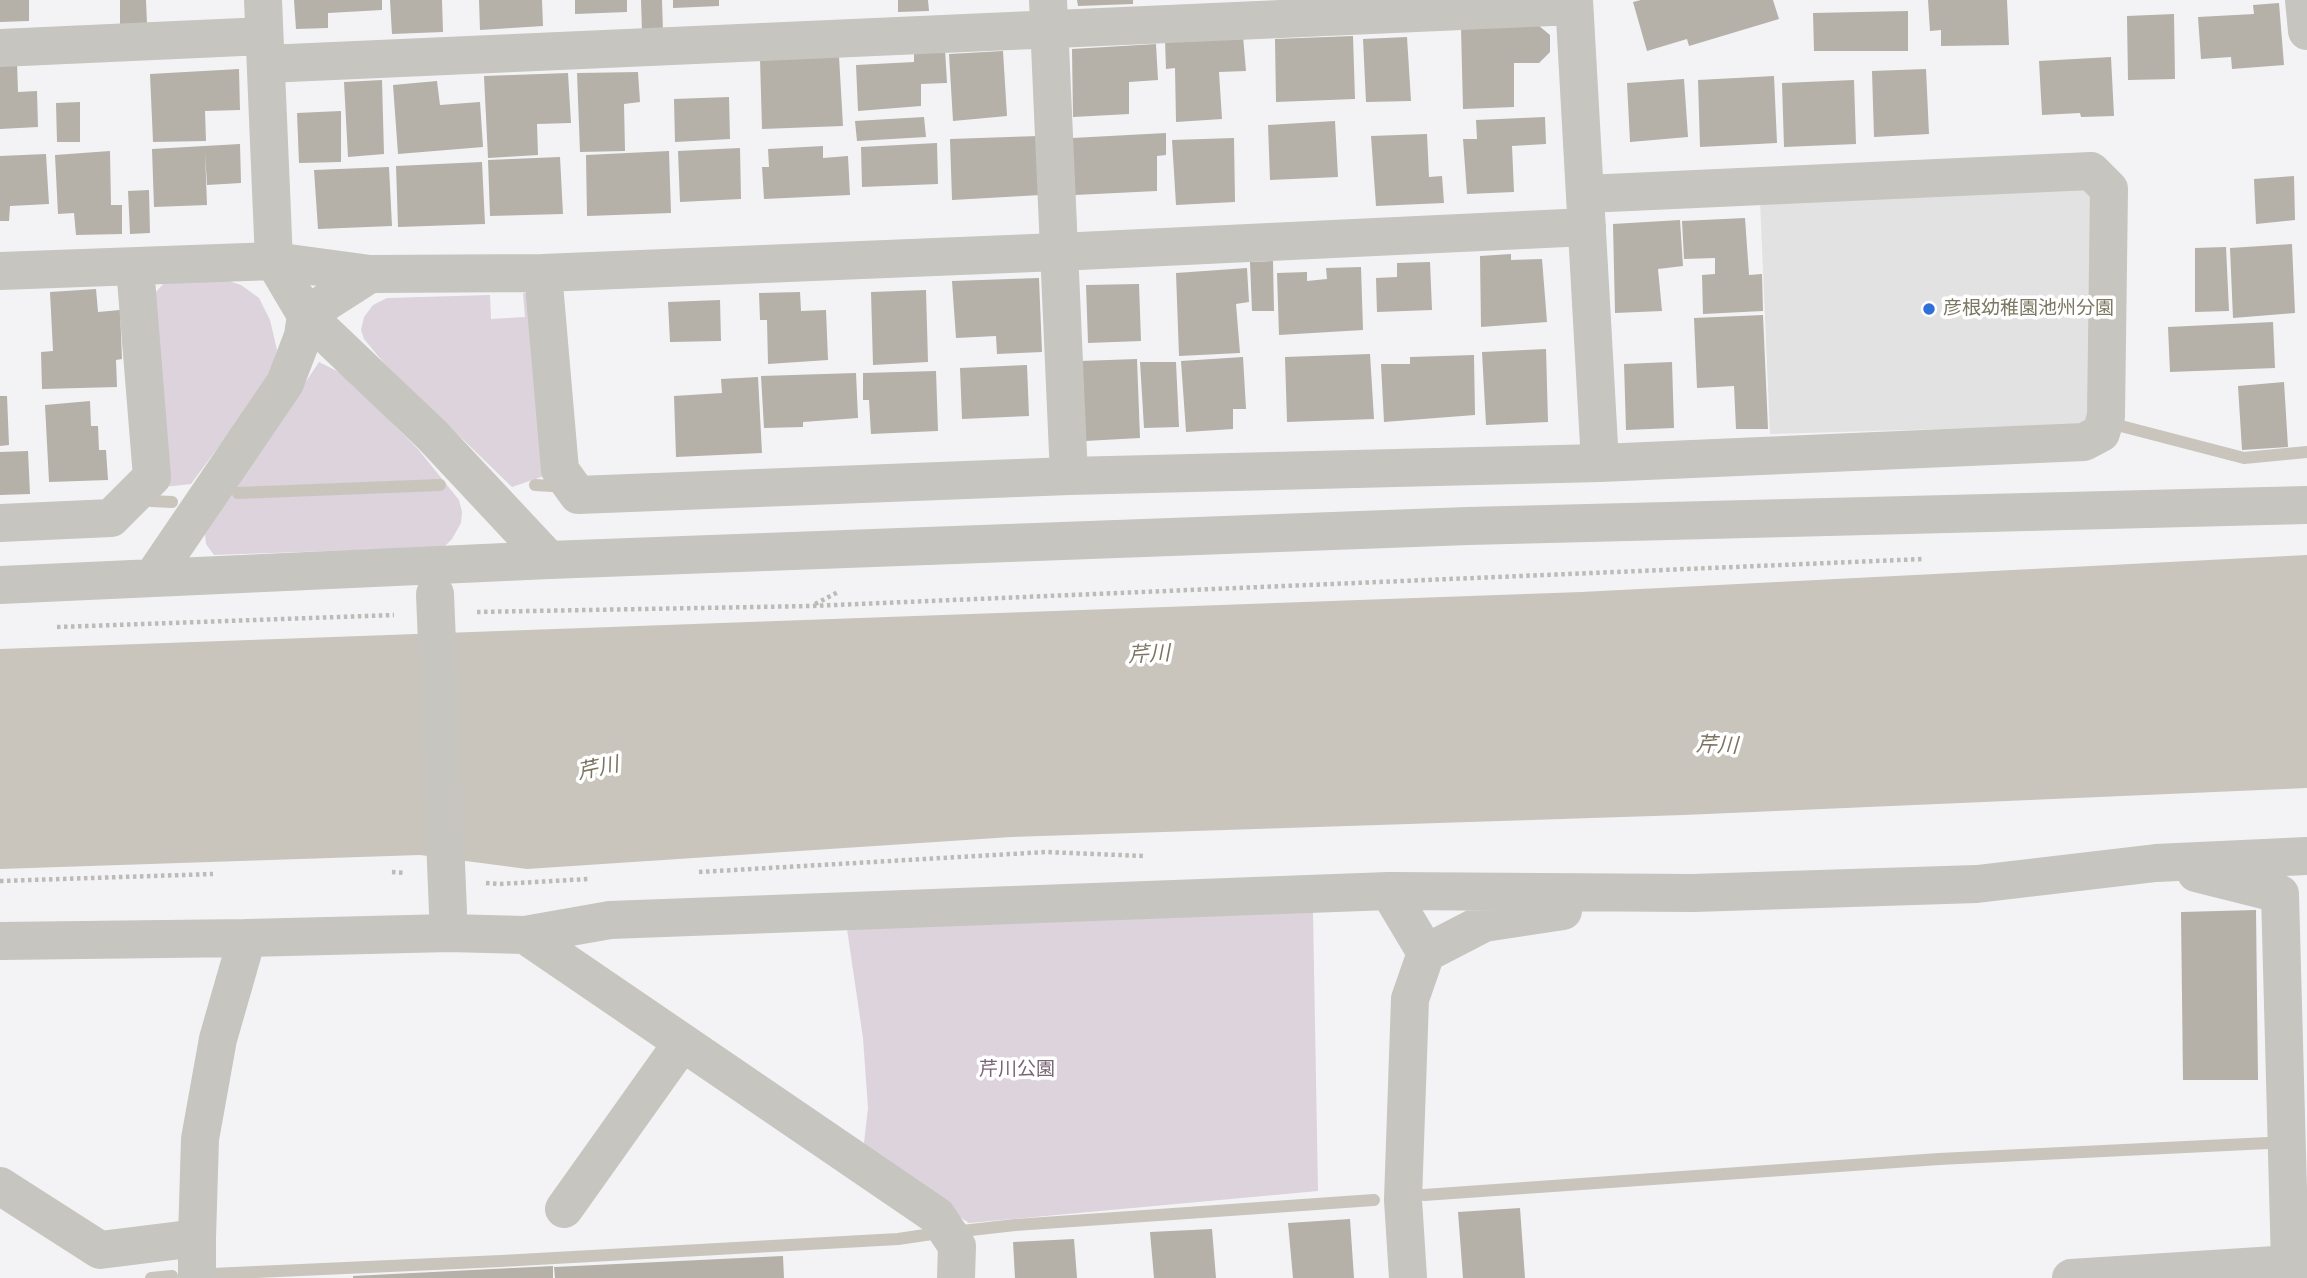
<!DOCTYPE html>
<meta charset="utf-8">
<style>
body{margin:0}
canvas{display:block;background:#f3f2f5}
</style>
<canvas width="2307" height="1278"></canvas>
<script>
const g = document.querySelector('canvas').getContext('2d');
g.lineJoin = 'round';
function fill(path, color) { g.fillStyle = color; g.fill(path, 'evenodd'); }
function strokePath(path, color, width, dash) { g.strokeStyle = color; g.lineWidth = width; g.lineCap = dash ? 'butt' : 'round'; g.setLineDash(dash || []); g.stroke(path); }
function drawText(font, color, halo, rows, align = 'center') {
  g.font = font + ' "Fira Sans Condensed","Noto Sans JP",sans-serif'; g.lineWidth = 7; g.setLineDash([]); g.textBaseline = 'middle'; g.strokeStyle = halo; g.fillStyle = color; for (const [text, x, y, turn = 0] of rows) {
    g.save(); g.translate(x, y); g.rotate((+turn || 0) * Math.PI / 180); g.textAlign = isNaN(turn) ? turn : align; if (halo) g.strokeText(text, 0, 0); g.fillText(text, 0, 0); g.restore();
  }
}
fill(new Path2D(`
 M2083,187L2095,200L2091,416L2080,425L1770,434L1760,201Z`), '#e3e2e3');
fill(new Path2D(`
 M214,276L241,285L259,298L270,320L277,350L268,380L191,484L164,487L154,294L166,281Z
 M523,293L529,294L544,476L512,487L384,363L364,339L361,330L364,317L373,305L387,298L490,295L491,319L525,317Z
 M319,362L343,374L418,449L459,500L462,512L461,523L452,539L444,547L214,555L206,544L205,534Z
 M1313,912L1318,1191L969,1223L863,1152L868,1108L863,1038L847,929Z`), '#dcd3dc');
fill(new Path2D(`
 M2307,555V788L1684,815L1011,837L527,869L420,855L0,869V649L1581,592Z`), '#cac5bc');
strokePath(new Path2D(`
 M2109,427L2121,426L2244,458L2307,452
 M535,485L552,486
 M238,493L440,485
 M151,501L172,502
 M1424,1195L1939,1159L2268,1143
 M962,1231L1015,1225L1374,1200
 M212,1274L501,1261L898,1239L932,1234
 M151,1278L172,1276`), '#cac5bc', 12);
fill(new Path2D(`
 M0,0H29V21L0,22Z
 M120,0H146L147,24L120,25Z
 M294,0H382V10L328,13V28L296,29Z
 M390,0H442L443,32L392,34Z
 M479,0H542L543,26L480,30Z
 M575,0H627V12L575,14Z
 M641,0H662L663,32L642,33Z
 M673,0H719V6L673,8Z
 M898,0H928L929,11L898,12Z
 M1077,0H1133V4L1078,6Z
 M1641,0H1773L1779,19L1689,46L1687,39L1647,51L1633,2Z
 M1928,0H2007L2009,45L1941,46V30L1930,31Z
 M2279,3L2284,65L2232,69L2231,57L2201,59L2198,17L2254,14L2253,5Z
 M1908,11V51H1814L1813,13Z
 M2174,14L2175,79L2128,80L2127,16Z
 M1538,25L1550,35V52L1539,63H1514V107L1463,109L1461,28Z
 M1243,36L1246,71L1219,72L1222,119L1176,122L1175,68L1166,69L1165,39Z
 M1353,36L1355,99L1276,102L1275,39Z
 M1407,37L1411,101L1366,102L1363,39Z
 M1156,44L1158,80L1129,82V114L1073,117L1072,49Z
 M945,49L947,83L921,84V106L858,111L856,65L914,62V51Z
 M1003,51L1007,116L953,121L949,54Z
 M839,56L843,126L762,129L760,59Z
 M2111,57L2114,116L2081,117L2080,113L2042,115L2039,61Z
 M0,62H17L18,92L37,91L38,127L0,129Z
 M239,69L240,110L205,111L206,141L153,142L150,74Z
 M1926,69L1929,134L1874,137L1872,71Z
 M638,72L640,102L624,104L625,151L580,152L577,73Z
 M568,73L571,123L537,124L538,155L488,158L484,76Z
 M1774,76L1777,143L1700,147L1698,80Z
 M1684,79L1688,137L1630,142L1627,83Z
 M382,80L384,154L348,157L344,82Z
 M1854,80L1856,144L1784,147L1782,83Z
 M437,81L440,105L480,102L483,147L398,154L393,85Z
 M729,97L730,139L675,142L674,99Z
 M80,102V142H57L56,103Z
 M341,111V162L299,163L297,113Z
 M924,117L926,137L857,141L855,121Z
 M1545,117L1546,144L1512,146L1514,192L1467,194L1463,139H1477L1476,120Z
 M1335,121L1338,177L1270,180L1268,125Z
 M1166,133V155L1157,156V191L1075,195L1072,138Z
 M1427,134L1429,177L1442,176L1444,203L1376,206L1371,136Z
 M1038,136L1041,195L952,200L950,139Z
 M1234,138L1235,202L1176,205L1172,140Z
 M937,143L938,184L862,187L861,147Z
 M240,144L241,183L207,185L205,152L207,205L154,207L152,149Z
 M823,146V158L848,156L850,195L764,199L762,167H769L768,149Z
 M740,148L741,199L680,202L678,151Z
 M110,151L111,205H122V234L76,235L74,213L58,214L55,155Z
 M669,151L671,213L587,216L586,155Z
 M46,154L49,204L10,206L9,221H0V156Z
 M560,157L563,214L490,216L488,160Z
 M482,162L485,224L398,227L396,166Z
 M389,167L392,226L318,229L314,170Z
 M2294,176L2295,220L2256,224L2254,179Z
 M149,190L150,233L130,234L128,191Z
 M1745,218L1749,275L1762,274L1763,311L1703,314L1702,275L1715,274V258L1684,259L1682,221Z
 M1680,220L1683,266L1658,269L1662,311L1615,313L1613,224Z
 M2292,244L2295,313L2233,318L2230,248Z
 M2226,247L2229,311L2195,312V248Z
 M1511,254V260L1542,259L1547,322L1481,327L1480,256Z
 M1273,261L1274,311H1252L1250,262Z
 M1430,262L1432,310L1377,312L1376,278L1397,277V263Z
 M1361,267L1363,330L1279,335L1277,273L1307,272V281L1327,279L1326,268Z
 M1247,268L1249,302L1236,304L1240,353L1179,356L1176,273Z
 M1039,278L1042,352L997,354L996,336L956,338L952,281Z
 M1139,284L1141,341L1088,343L1086,285Z
 M96,289L98,312L120,310L122,359L116,360L117,387L42,389L41,352L53,351L50,292Z
 M926,290L928,362L873,365L871,292Z
 M800,292L801,311L826,310L828,360L768,364L767,320H760L759,293Z
 M720,300L721,341L670,342L668,302Z
 M1763,315L1768,429H1736L1734,386L1697,388L1694,318Z
 M2273,322L2275,368L2170,372L2168,327Z
 M1546,349L1548,422L1486,425L1482,352Z
 M1370,354L1374,419L1287,422L1285,357Z
 M1474,355L1475,415L1384,422L1381,364H1410V357Z
 M1243,357L1246,409H1233V429L1186,432L1181,361Z
 M1137,359L1140,438L1085,441L1080,361Z
 M1140,362H1176L1179,427L1144,428Z
 M1672,362L1674,428L1626,430L1624,364Z
 M1027,365L1029,416L962,419L960,368Z
 M936,371L938,431L871,434L869,400H863V373Z
 M856,373L858,418L803,422V427L764,428L761,376Z
 M758,377L762,453L676,457L674,396L722,393L721,379Z
 M2284,382L2288,447L2242,450L2238,386Z
 M0,396H7L9,445L0,446Z
 M90,401L91,426H98L99,450H106L108,480L49,482L45,405Z
 M28,451L30,494L0,495V452Z
 M2256,910L2258,1080H2183L2181,912Z
 M1520,1208L1525,1278H1463L1458,1212Z
 M1350,1219L1354,1278H1293L1288,1223Z
 M1212,1229L1216,1278H1154L1150,1232Z
 M1074,1239L1077,1278H1015L1013,1242Z
 M783,1256L784,1278H555L554,1267Z
 M553,1266V1278H353V1276Z`), '#b5b1a8');
strokePath(new Path2D(`
 M815,604L838,592
 M477,612L811,606L1923,559
 M57,627L394,615
 M392,872L405,873
 M699,872L1046,852L1144,856
 M0,881L213,874
 M486,883L499,884L589,879`), '#bcbbb7', 4.5, [3.5, 3.5]);
strokePath(new Path2D(`
 M263,0L274,261L306,315L432,435L549,560
 M1048,0L1069,476
 M1574,0L1600,463
 M2304,0L2307,31
 M0,48L264,36
 M266,64L1574,6
 M0,271L274,261L370,274L543,273L1058,252L1587,227
 M543,273L560,470L578,495L1069,476L1600,463L2084,442L2101,433L2106,416L2109,189L2091,171L1586,194
 M0,523L111,518L152,477L135,267
 M153,577L285,383L303,336L306,315L370,274
 M0,585L549,560L1468,526L2307,505
 M2196,873L2280,894L2290,1264
 M1389,891L1426,953L1484,923L1563,911
 M525,935L937,1216L957,1246L956,1278
 M0,941L247,938L449,933L525,935L610,920L1389,891L1693,893L1977,884L2156,863L2307,856
 M0,1186L100,1250L197,1238L200,1139L218,1039L247,938
 M564,1209L682,1043
 M197,1238V1278
 M1408,1278L1403,1200L1410,999L1426,953
 M2071,1278L2307,1263`), '#c6c5bf', 38);
strokePath(new Path2D(`
 M435,594L448,912`), '#c6c5bf', 38);
for (const [x, y, r, color] of [
 [1929,309,7,"#3070d8"]
]) { const dot = new Path2D(); dot.arc(x, y, r, 0, 2 * Math.PI); g.fillStyle = color; g.fill(dot); strokePath(dot, '#fff', 2.5); }
drawText('19px', '#7b7762', '#fff', [
 ["彦根幼稚園池州分園",1943,309]
], 'left');
drawText('19px', '#796475', '#fff', [
 ["芹川公園",1017,1070]
]);
drawText('italic 21px', '#7e7462', '#fff', [
 ["芹川",1149,655,-3],
 ["芹川",1717,746,2],
 ["芹川",598,769,-12]
]);
</script>
